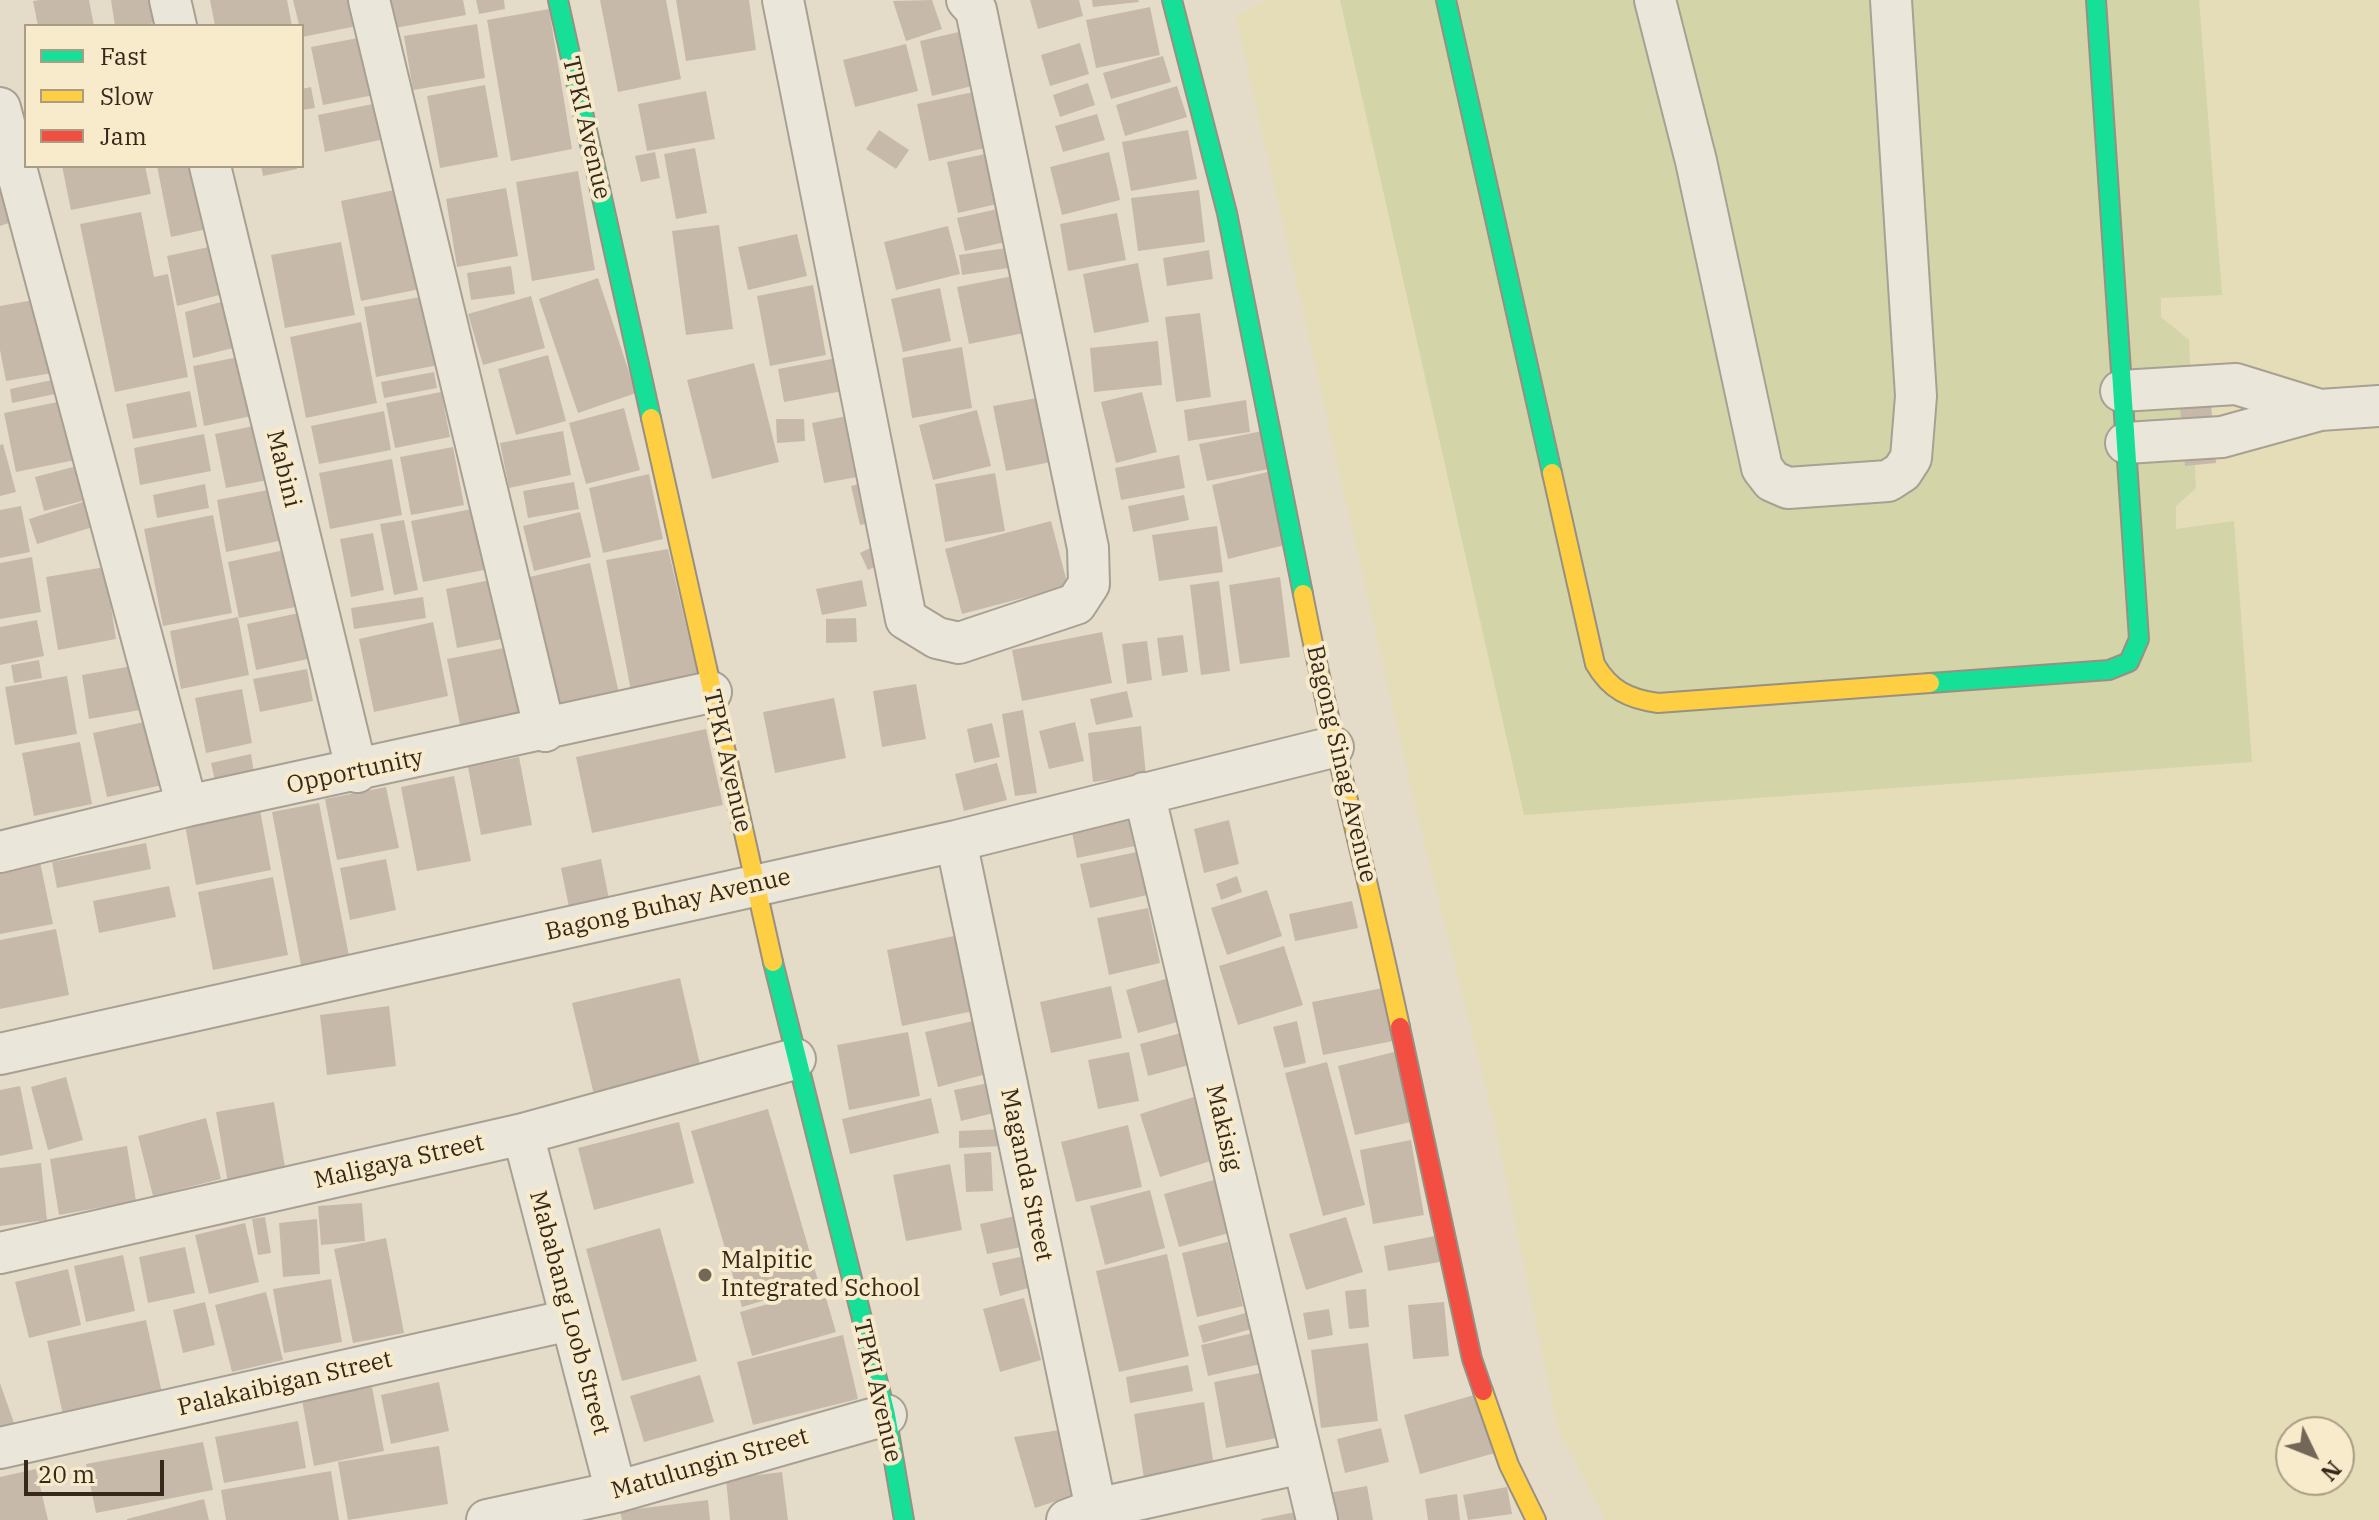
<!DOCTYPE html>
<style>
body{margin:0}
#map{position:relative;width:2379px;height:1520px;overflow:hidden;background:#e4dcc8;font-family:"IBM Plex Serif",serif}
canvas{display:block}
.legend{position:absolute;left:24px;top:24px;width:280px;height:144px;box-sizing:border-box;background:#f7ebcc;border:2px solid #aa9d85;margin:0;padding:10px 14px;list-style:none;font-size:24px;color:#36281a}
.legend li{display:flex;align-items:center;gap:16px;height:40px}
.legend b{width:40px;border:2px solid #aa9d85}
.north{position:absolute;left:2275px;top:1416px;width:80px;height:80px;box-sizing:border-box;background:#f7ebcc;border:2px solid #aa9d85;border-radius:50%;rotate:133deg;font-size:22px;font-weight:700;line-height:32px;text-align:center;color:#36281a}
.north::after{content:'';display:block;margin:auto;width:28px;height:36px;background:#736757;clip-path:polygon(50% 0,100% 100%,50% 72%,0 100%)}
.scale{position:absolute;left:24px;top:1460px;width:140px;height:36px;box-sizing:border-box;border:4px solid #36281a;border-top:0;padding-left:10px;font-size:24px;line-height:28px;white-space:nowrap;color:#36281a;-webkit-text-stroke:6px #f7ebcc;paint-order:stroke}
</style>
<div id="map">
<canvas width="2379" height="1520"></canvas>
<ul class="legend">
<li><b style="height:10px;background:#16e098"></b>Fast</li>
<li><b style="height:10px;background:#ffcf43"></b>Slow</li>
<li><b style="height:10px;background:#f24e42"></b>Jam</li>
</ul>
<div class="north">N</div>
<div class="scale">20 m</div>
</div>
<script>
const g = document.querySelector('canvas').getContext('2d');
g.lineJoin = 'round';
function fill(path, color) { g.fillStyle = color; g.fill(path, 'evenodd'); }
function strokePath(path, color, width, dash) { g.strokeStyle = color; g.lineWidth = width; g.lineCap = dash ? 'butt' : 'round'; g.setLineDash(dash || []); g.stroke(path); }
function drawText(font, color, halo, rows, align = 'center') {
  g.font = font + ' "IBM Plex Serif",serif'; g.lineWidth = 8; g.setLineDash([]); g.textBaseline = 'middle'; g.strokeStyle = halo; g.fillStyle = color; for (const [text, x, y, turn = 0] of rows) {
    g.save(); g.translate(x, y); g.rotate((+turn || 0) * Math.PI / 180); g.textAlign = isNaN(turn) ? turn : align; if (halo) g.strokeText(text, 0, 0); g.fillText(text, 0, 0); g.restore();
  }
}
fill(new Path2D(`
 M1268,0H2379V1520H1606L1558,1429L1494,1119L1416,809L1236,16ZM2291,1432H2339V1480H2291Z`), '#e5ddb7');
fill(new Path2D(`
 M1340,0H2199L2222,295L2161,298V317L2189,340L2196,488L2176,506V529L2234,521L2252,762L1524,815Z`), '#d4d4a9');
fill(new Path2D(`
 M40,0H89L94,26H38L33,1Z
 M111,0H164L169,20L139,26H115Z
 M210,0H287L292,26H215Z
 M293,0H357L362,25L302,37Z
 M389,0H463L466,15L395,28Z
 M476,0H504L505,9L479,14Z
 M600,0H666L681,79L618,92Z
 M676,0H749L756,50L686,61Z
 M932,0L942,29L906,41L893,1Z
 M1030,0H1079L1083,16L1038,29Z
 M1092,0H1138L1139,2L1093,7Z
 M1150,7L1160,55L1096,68L1086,20Z
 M549,9L572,149L511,161L487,20Z
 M477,24L485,78L413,90L404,36Z
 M963,31L976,85L932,96L920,41Z
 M363,37L374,95L323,105L311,47Z
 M1080,43L1089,74L1050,86L1041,55Z
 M906,44L918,91L855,107L843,60Z
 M1163,56L1171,82L1111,99L1103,73Z
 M1088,83L1095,105L1060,117L1053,95Z
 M485,85L498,157L440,168L427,96Z
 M1177,86L1187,117L1125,136L1116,105Z
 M311,87L315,108L302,110V89Z
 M706,91L715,139L647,151L638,104Z
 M973,92L985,148L929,161L917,104Z
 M373,104L380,140L325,152L318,115Z
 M1097,114L1105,140L1063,152L1055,126Z
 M879,130L909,150L896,169L866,149Z
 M1188,130L1197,179L1131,191L1122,142Z
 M695,148L707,213L676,219L664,154Z
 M0,149L21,219L0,226Z
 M655,152L660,178L641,182L635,156Z
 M1109,152L1120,200L1062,215L1050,167Z
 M990,153L1001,203L958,213L947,162Z
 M62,166H145L151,194L71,210Z
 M157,166H202L216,227L171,237Z
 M261,166H297V169L263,176Z
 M578,171L595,270L532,281L516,182Z
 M506,188L518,256L457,267L446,199Z
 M399,189L420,289L361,301L341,201Z
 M1199,190L1205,242L1138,251L1131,198Z
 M1002,208L1010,241L965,251L957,218Z
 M141,212L154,277L168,274L188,377L115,392L80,224Z
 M1117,213L1126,260L1068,271L1060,224Z
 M719,225L733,329L686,335L672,231Z
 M948,226L960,274L896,290L884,242Z
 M797,234L807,276L748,290L738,247Z
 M341,242L355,315L285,328L271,255Z
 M218,245L231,292L177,306L167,256Z
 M1013,247L1015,267L962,275L959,255Z
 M1209,250L1213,279L1167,286L1163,258Z
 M1138,263L1149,322L1094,333L1083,274Z
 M511,266L515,294L471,300L467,273Z
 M1018,275L1029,332L969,344L957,287Z
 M598,278L636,393L578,413L539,299Z
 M813,285L826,355L770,366L757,296Z
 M940,288L951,341L903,352L891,299Z
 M432,295L444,364L376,377L364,307Z
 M531,296L545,348L483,365L468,314Z
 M45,298L58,372L6,381L0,350V306Z
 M228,300L241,346L193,358L185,312Z
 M1200,313L1211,397L1176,402L1165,317Z
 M361,322L377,403L306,418L290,337Z
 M1158,341L1162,385L1094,392L1090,348Z
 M962,347L972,408L912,418L902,358Z
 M249,355L266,413L204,426L193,366Z
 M548,355L566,421L516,435L498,369Z
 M853,355L859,388L784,402L778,369Z
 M754,363L779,462L712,479L687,380Z
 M2208,369L2216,463L2185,466L2177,371Z
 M434,372L437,388L384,398L381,382Z
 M52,380L55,394L12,403L10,389Z
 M190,391L197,427L133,439L126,404Z
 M441,392L450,437L395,448L386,403Z
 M1142,392L1157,452L1116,463L1101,402Z
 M1048,396L1061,460L1006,471L993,406Z
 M77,398L90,457L16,472L4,413Z
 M1246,400L1250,432L1188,441L1184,410Z
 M624,408L640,470L586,484L569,423Z
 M977,410L991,466L933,480L919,425Z
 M384,411L391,450L319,464L311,426Z
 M857,414L868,475L824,483L812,423Z
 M776,419H804L805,441L777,443Z
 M268,423L278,478L226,488L215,434Z
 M563,431L571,475L509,488L500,443Z
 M1262,431L1269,469L1207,481L1199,444Z
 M204,434L211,471L140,485L134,448Z
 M3,444L16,492L0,496V445Z
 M453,447L464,505L411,515L400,457Z
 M1179,455L1185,488L1121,500L1115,468Z
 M392,459L402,515L330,529L319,473Z
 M92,462L101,496L44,511L35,477Z
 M1272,471L1289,544L1228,559L1212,485Z
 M995,473L1005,531L945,542L935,484Z
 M649,474L663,539L603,553L589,488Z
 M871,481L878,521L860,525L851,486Z
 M574,482L579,509L528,518L523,491Z
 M205,484L209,508L157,518L153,495Z
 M283,487L293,538L226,552L217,500Z
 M1184,495L1189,520L1133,532L1128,506Z
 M86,501L93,527L37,544L29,519Z
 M21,506L30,552L0,558V510Z
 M472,509L484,570L423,582L411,521Z
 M580,512L591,557L534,571L523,526Z
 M213,515L232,613L163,626L144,529Z
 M404,520L418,590L394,595L380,524Z
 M1051,521L1068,586L962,614L945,549Z
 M1217,526L1223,572L1159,581L1152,535Z
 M373,533L384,590L351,597L340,539Z
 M880,543L888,561L868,570L860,553Z
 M294,548L306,605L239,618L228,562Z
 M668,549L698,676L631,691L606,560Z
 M32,557L41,612L0,619V563Z
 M590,563L620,698L556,714L525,578Z
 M105,567L116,639L58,650L46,577Z
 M1280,577L1290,657L1240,664L1229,585Z
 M495,579L507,638L457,648L446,589Z
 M862,580L867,606L822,615L816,589Z
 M1219,581L1230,671L1201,675L1190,585Z
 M423,597L426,618L354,629L351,608Z
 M299,613L308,659L256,670L247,624Z
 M238,617L249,675L181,689L170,631Z
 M856,618L857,642L826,643V619Z
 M37,620L44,656L0,665V627Z
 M433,622L448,696L374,712L359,639Z
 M1102,632L1112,683L1022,701L1012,650Z
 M1183,635L1188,672L1162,676L1157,638Z
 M1147,641L1152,680L1127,684L1122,644Z
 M509,647L522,712L460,725L447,659Z
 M39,660L42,678L14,683L11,665Z
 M132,666L140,710L89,719L82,675Z
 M307,669L313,701L260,712L253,679Z
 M67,676L77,734L15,745L5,687Z
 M916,684L926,739L882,747L873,691Z
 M242,689L252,743L206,753L195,698Z
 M1127,691L1133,717L1096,725L1090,699Z
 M834,698L846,758L775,773L763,712Z
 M1023,710L1037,793L1015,796L1002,714Z
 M158,719L172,783L107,797L93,733Z
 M1075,722L1084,761L1049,769L1039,731Z
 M992,723L1000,757L974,763L967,729Z
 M1141,726L1146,775L1093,782L1088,733Z
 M706,729L723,805L592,833L576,757Z
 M80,742L92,804L34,816L22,753Z
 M251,754L254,773L215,781L211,763Z
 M519,757L532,825L481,835L468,767Z
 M997,763L1007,800L964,811L955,774Z
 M454,776L471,861L417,871L401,787Z
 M386,787L399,848L337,860L325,799Z
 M319,803L349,956L301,965L272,812Z
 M260,810L271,870L196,885L185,825Z
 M1140,818L1145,844L1077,858L1072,832Z
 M1229,820L1239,864L1204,873L1194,829Z
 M146,843L151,869L57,888L52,862Z
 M1146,850L1156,893L1090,908L1080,864Z
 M386,859L396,910L350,920L340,868Z
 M601,859L609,899L569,907L561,868Z
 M40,862L53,924L0,934V870Z
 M1237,876L1242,892L1221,900L1216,884Z
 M273,877L288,955L213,970L198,892Z
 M169,886L176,917L99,933L93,901Z
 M1267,890L1282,936L1227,955L1211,908Z
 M1352,901L1358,928L1295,941L1289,914Z
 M1148,908L1160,963L1109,975L1097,918Z
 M56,929L69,995L0,1009V940Z
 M973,932L988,1008L902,1026L887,950Z
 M1284,946L1303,1005L1238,1025L1219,966Z
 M680,978L702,1073L595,1099L572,1003Z
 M1169,978L1181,1021L1138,1033L1126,990Z
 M1111,986L1122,1038L1051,1053L1040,1002Z
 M1388,987L1398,1040L1323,1055L1312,1002Z
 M389,1006L396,1066L327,1075L320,1015Z
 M982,1019L990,1073L938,1087L925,1032Z
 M1297,1021L1306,1063L1284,1068L1273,1027Z
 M1196,1029L1204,1061L1148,1076L1140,1044Z
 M908,1032L920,1096L849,1110L837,1045Z
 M1398,1051L1415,1121L1355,1135L1338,1066Z
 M1129,1052L1139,1101L1098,1109L1088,1060Z
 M1327,1062L1365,1205L1323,1216L1285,1073Z
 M66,1077L83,1140L48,1150L31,1087Z
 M999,1081L1002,1111L961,1121L954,1090Z
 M20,1086L33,1149L0,1156V1090Z
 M1200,1095L1220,1158L1160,1177L1140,1114Z
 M931,1098L939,1133L850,1154L842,1119Z
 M274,1102L286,1173L228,1183L216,1112Z
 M768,1109L819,1284L742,1307L691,1131Z
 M206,1118L221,1179L153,1196L138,1136Z
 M679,1122L694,1183L594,1210L578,1148Z
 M1128,1125L1142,1187L1076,1202L1061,1142Z
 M1003,1129V1146L959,1148V1131Z
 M1411,1140L1424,1215L1373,1224L1360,1150Z
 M127,1146L136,1201L59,1215L50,1159Z
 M991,1152L993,1191L966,1192L964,1154Z
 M41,1163L47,1220L0,1226V1168Z
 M950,1164L962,1230L906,1241L893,1175Z
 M1214,1180L1229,1233L1179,1247L1164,1194Z
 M1150,1190L1165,1248L1105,1265L1090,1206Z
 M362,1203L365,1241L321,1245L318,1206Z
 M1024,1214L1031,1245L987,1254L980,1224Z
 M265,1217L271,1253L258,1255L252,1219Z
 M1346,1217L1363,1272L1306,1290L1289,1234Z
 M317,1219L320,1274L283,1277L279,1223Z
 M245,1223L259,1282L209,1294L195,1235Z
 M660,1228L697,1361L622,1381L586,1249Z
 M1435,1236L1440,1262L1388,1271L1384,1246Z
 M386,1238L404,1333L353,1343L334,1249Z
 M1228,1242L1243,1306L1197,1317L1182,1253Z
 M185,1247L195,1293L148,1303L139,1257Z
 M1034,1254L1038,1285L1000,1296L992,1263Z
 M1167,1254L1189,1356L1119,1372L1096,1271Z
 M123,1255L135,1311L86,1322L74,1266Z
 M68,1269L81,1325L29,1338L15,1282Z
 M331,1279L342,1342L284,1353L273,1289Z
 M823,1288L836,1332L752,1356L740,1312Z
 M1366,1289L1369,1327L1349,1329L1345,1291Z
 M266,1292L283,1360L232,1372L215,1305Z
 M1024,1298L1041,1360L1000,1372L983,1309Z
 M205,1302L215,1345L183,1353L173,1310Z
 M1444,1302L1449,1356L1413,1359L1408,1305Z
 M1329,1309L1333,1335L1308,1340L1303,1313Z
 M1253,1311L1258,1327L1203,1343L1198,1326Z
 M146,1320L162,1393L63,1415L47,1341Z
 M1258,1332L1265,1363L1208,1376L1201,1345Z
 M843,1335L858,1399L753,1425L737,1362Z
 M1368,1343L1378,1421L1321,1428L1311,1350Z
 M1188,1365L1193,1391L1130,1403L1126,1377Z
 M1281,1369L1292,1435L1226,1448L1214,1382Z
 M700,1375L714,1422L644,1442L630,1396Z
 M439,1382L449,1431L391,1444L381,1395Z
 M0,1383L14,1423L0,1428Z
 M372,1387L384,1451L314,1466L302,1400Z
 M1478,1394L1495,1453L1420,1474L1404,1415Z
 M1204,1402L1214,1466L1144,1478L1134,1414Z
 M298,1421L306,1468L224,1483L215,1437Z
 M1381,1428L1389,1462L1345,1473L1337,1439Z
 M1060,1430L1078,1494L1035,1508L1014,1437Z
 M203,1442L213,1490L96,1513L86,1464Z
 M439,1446L448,1504L348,1520L338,1462Z
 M36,1469L48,1520H0V1477Z
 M331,1471L339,1520H226L221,1490Z
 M782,1472L788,1520H730L726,1479Z
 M1367,1486L1373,1520H1323L1318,1495Z
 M1507,1487L1512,1514L1468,1520L1463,1495Z
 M1457,1494L1460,1520H1428L1425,1499Z
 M204,1499L209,1520H127V1519Z
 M708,1500L710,1520H622L620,1511Z
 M1310,1509L1312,1520H1262L1261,1519Z`), '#c7b9a9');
const street = new Path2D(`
 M170,0L176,26
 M369,0L545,731
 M783,0L906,619L937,638L959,643L1076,604L1089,584L1088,548L976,10L967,0
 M1655,0L1696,161L1762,468L1772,481L1788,488L1888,481L1902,472L1911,458L1916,396L1891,0
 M0,108L187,806
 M210,166L357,772
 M2121,391L2236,384L2320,410
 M2126,443L2222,437L2320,410L2379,406
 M1144,793L1317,1520
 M956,841L1096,1509
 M0,852L187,806L711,692
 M0,1054L956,841L1333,747
 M523,1134L616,1492
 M0,1253L523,1134L795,1059
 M0,1448L570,1320
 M487,1520L616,1492L886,1415
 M1067,1520L1096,1509L1302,1463`);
const fast = new Path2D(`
 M558,0L651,418
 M1172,0L1227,213L1303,594
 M1446,0L1552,473
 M1930,683L2109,670L2129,662L2139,639L2096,0
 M773,962L886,1415L904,1520`);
const slow = new Path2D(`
 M651,418L773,962
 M1552,473L1595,664C1610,690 1629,699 1658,703L1930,683
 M1303,594C1331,739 1369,882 1400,1027
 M1483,1391L1509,1465L1536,1520`);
const jam = new Path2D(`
 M1400,1027L1472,1359L1483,1391`);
strokePath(street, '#a8a092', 44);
strokePath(fast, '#989082', 22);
strokePath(slow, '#989082', 22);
strokePath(jam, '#989082', 22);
strokePath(street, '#ebe6da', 40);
strokePath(fast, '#16e098', 18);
strokePath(slow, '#ffcf43', 18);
strokePath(jam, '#f24e42', 18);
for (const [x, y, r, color] of [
 [705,1275,8,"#736757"]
]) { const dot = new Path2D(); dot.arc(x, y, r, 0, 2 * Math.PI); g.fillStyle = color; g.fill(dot); strokePath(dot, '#f7ebcc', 3); }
drawText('24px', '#36281a', '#f7ebcc', [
 ["TPKI Avenue",586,128,77],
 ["Mabini",283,469,76],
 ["TPKI Avenue",727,761,77],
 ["Bagong Sinag Avenue",1341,764,77],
 ["Opportunity",355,772,-12],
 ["Bagong Buhay Avenue",668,905,-13],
 ["Makisig",1223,1128,77],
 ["Maligaya Street",399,1162,-13],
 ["Maganda Street",1026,1175,78],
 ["Mababang Loob Street",569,1313,75],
 ["Palakaibigan Street",285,1384,-13],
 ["TPKI Avenue",877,1391,77],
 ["Matulungin Street",710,1464,-16]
]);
drawText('24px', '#36281a', '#f7ebcc', [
 ["Malpitic",721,1261],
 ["Integrated School",721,1289]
], 'left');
</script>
